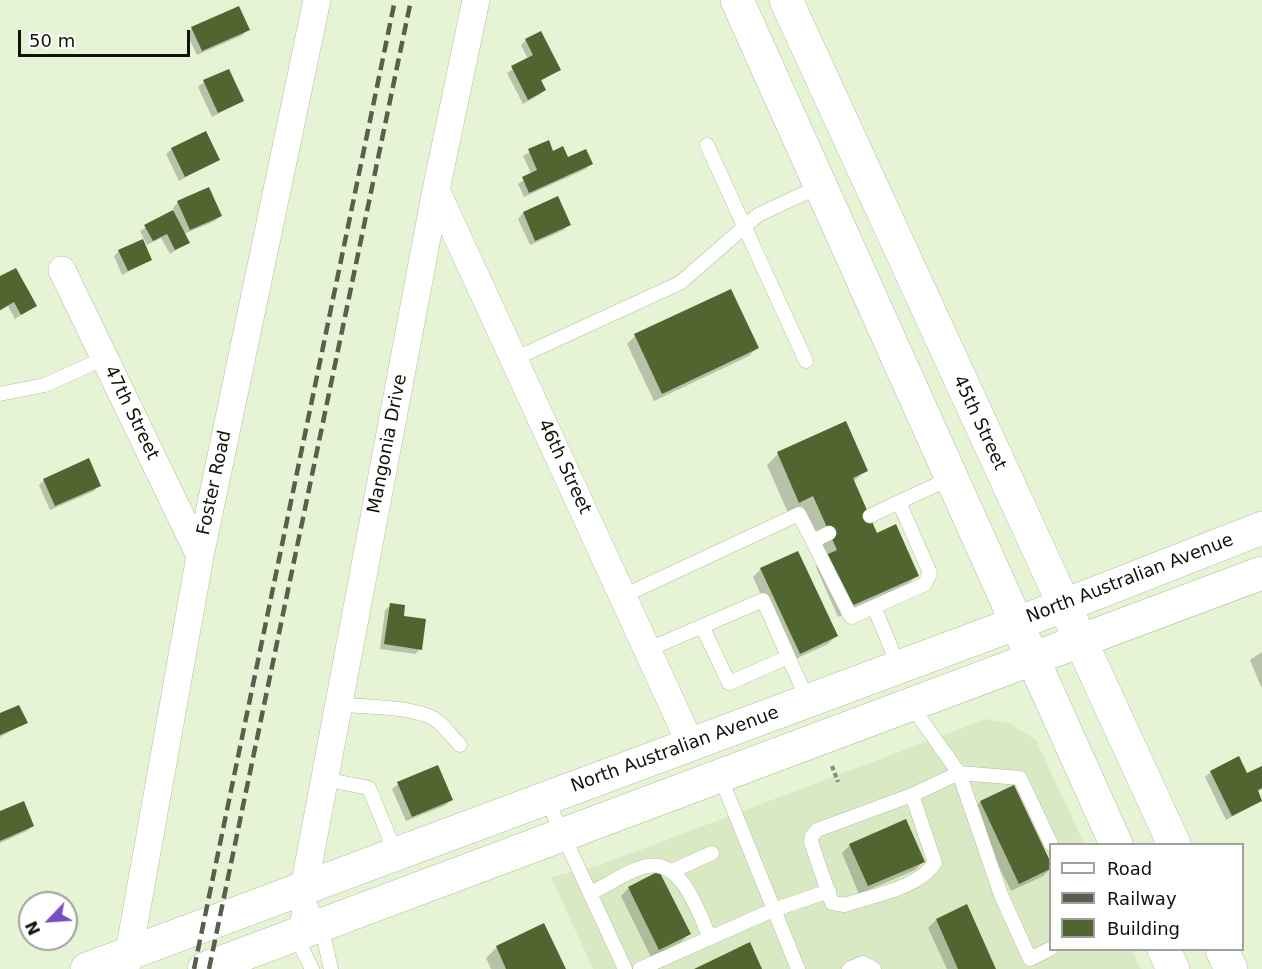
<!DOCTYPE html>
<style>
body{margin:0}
#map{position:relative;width:1262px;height:969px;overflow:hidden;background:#e6f3d5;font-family:"DejaVu Sans",sans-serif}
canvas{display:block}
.legend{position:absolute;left:1049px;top:843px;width:195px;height:108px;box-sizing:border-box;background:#fff;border:2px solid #9fa19d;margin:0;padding:8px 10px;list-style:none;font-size:18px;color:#0f1409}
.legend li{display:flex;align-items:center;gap:12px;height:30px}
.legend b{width:30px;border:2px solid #9fa19d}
.north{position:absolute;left:18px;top:891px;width:60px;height:60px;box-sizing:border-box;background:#fff;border:2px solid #9fa19d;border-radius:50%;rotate:245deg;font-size:16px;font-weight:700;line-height:24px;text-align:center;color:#0f1409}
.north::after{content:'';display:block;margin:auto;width:21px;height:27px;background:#764fc8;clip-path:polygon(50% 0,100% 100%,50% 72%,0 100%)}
.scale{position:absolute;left:18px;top:30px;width:172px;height:27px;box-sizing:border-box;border:3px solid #0f1409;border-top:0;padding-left:8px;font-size:18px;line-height:21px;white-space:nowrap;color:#0f1409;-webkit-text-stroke:4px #fff;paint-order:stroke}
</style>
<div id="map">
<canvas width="1262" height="969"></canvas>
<ul class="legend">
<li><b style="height:8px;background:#fff"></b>Road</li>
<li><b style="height:8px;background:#585f4e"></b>Railway</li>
<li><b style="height:16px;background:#516530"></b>Building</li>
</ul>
<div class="north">N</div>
<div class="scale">50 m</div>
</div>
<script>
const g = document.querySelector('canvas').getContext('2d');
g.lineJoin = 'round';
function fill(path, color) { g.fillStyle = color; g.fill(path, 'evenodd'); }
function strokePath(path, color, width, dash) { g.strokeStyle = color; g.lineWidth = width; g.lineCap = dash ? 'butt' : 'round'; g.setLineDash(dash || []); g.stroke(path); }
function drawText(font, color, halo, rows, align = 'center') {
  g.font = font + ' "DejaVu Sans",sans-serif'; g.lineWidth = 6; g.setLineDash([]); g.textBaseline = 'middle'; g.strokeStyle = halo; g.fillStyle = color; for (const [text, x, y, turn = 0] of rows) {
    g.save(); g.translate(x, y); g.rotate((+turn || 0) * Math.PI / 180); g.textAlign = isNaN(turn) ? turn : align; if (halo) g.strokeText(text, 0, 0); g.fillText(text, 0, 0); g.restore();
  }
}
fill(new Path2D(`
 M986,719L1009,723L1036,740L1084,844H1050V950H1132L1141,969H593L551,877L600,865Z`), '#d9e9c4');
fill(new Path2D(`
 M192,28L248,29L243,35L197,55L187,34Z
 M526,40L559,69L540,82L545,90L539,95L523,104L507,73L528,59L521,45Z
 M228,71L242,101L212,117L198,87L204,82Z
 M548,142L552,153L591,164L586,169L524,197L518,184L532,175L523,156Z
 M172,149L218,159L179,181L166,154Z
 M557,198L569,224L564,230L530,245L518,219L523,213Z
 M178,202L220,215L215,221L184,234L188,242L170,254L161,238L147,245L140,231L174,211L173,208Z
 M119,251L151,260L122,275L114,256Z
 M0,278L35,306L15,319L8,306L0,311Z
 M635,336L757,348L749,356L654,401L627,344Z
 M778,454L866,470L853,482L876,535L917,575L906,586L838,617L816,567L825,558L802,506L788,513L767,465Z
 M44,480L99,486L94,491L50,510L39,485Z
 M761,569L836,636L828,644L791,661L753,577Z
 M391,605L420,649L415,654L380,649L385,610Z
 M1262,652V689L1250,660Z
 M0,715L26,723L0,737Z
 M1262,767V789L1257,792L1261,801L1226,820L1205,777L1211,772L1246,775Z
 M398,784L451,799L446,805L406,821L392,789Z
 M1014,787L1050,869L1043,876L1011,891L972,811L980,802Z
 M0,812L33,826L27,831L0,843Z
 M850,845L923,861L915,870L859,894L842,853Z
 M629,888L689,934L681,942L651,957L621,896Z
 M936,920L995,969H947L928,928Z
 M497,947L564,969H491L486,958Z`), '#0003');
fill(new Path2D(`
 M239,6L250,30L202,51L191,27Z
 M541,31L561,70L541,80L546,90L528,100L511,66L533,55L525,39Z
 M229,69L244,101L218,113L203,80Z
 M206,131L220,160L185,177L171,148Z
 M549,140L553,151L563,146L568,157L586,149L593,164L529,193L522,177L537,170L528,149Z
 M209,187L222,216L190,230L177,201Z
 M558,196L571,225L535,241L523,212Z
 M173,210L190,243L175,250L167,234L153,241L144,225Z
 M143,239L152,260L128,271L118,250Z
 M16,268L37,306L21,315L14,302L0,310V276Z
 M731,289L759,348L662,394L634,334Z
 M846,421L868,471L853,478L877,533L896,524L919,576L849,607L826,555L837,550L813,496L799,503L777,452Z
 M89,458L101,486L55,506L43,479Z
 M798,551L838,636L800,654L760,568Z
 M390,603L405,605L404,616L426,619L422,650L384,644Z
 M19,705L28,723L0,735V713Z
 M1239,756L1247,773L1262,766V788L1258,790L1262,801L1232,816L1210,771Z
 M438,765L453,800L412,817L397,782Z
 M1014,785L1050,861V869L1019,884L980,801Z
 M24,801L34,826L0,841V811Z
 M906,819L925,862L868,886L849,844Z
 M659,871L691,934L659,950L628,887Z
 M967,904L996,969H958L936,919Z
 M544,923L566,969H506L496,946Z
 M750,942L762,969H694Z`), '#516530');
const service = new Path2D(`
 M707,145L806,361
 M514,359L680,283L758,215L820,186
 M0,394L45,385L105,358
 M870,516L899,502
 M813,541L829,533
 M623,596L799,514L851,617L925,584L930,573L899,502L951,478
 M874,607L899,667
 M702,626L729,683L788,657
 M647,650L763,600L808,701
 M338,704C367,708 420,705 440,723C447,730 453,738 460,745
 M910,704L959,773L912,795L817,830L812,836L811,842L832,903L845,905C873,895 917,889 935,863L912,795
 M720,776L798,969
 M324,779L369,788L396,854
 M546,798L625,969
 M672,871L712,853
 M304,889L324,939L331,969
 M303,890L295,934L312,969
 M590,893C606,886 632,868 648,866C683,860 699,914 710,938
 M1050,949L1030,959L1001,895L959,773L1020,778L1051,844
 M640,969L773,910L829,891
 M849,969L863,963L874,969`);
const minor = new Path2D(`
 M436,190L691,745
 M62,270L200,556
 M304,888L436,190L476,0
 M126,969L200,556L317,0`);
const secondary = new Path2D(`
 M737,0L1116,844
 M786,0L1174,844
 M1164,950L1173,969
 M1222,950L1231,969
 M87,969L1063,606L1262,528
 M204,969L1262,573`);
strokePath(service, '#b3bfa2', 15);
strokePath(minor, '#b3bfa2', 28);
strokePath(secondary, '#b3bfa2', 34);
strokePath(new Path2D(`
 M832,766L838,782`), '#848d78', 4, [4.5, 3]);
strokePath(service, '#fff', 14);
strokePath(minor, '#fff', 27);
strokePath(secondary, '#fff', 33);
strokePath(new Path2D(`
 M194,969L395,0
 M209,969L411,0`), '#585f4e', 4.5, [12, 6]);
drawText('18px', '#0f1409', '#fff', [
 ["47th Street",131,413,64],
 ["45th Street",979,423,65],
 ["Mangonia Drive",388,444,-79],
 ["46th Street",564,467,65],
 ["Foster Road",215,483,-78],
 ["North Australian Avenue",1130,579,-21],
 ["North Australian Avenue",675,750,-20]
]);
</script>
